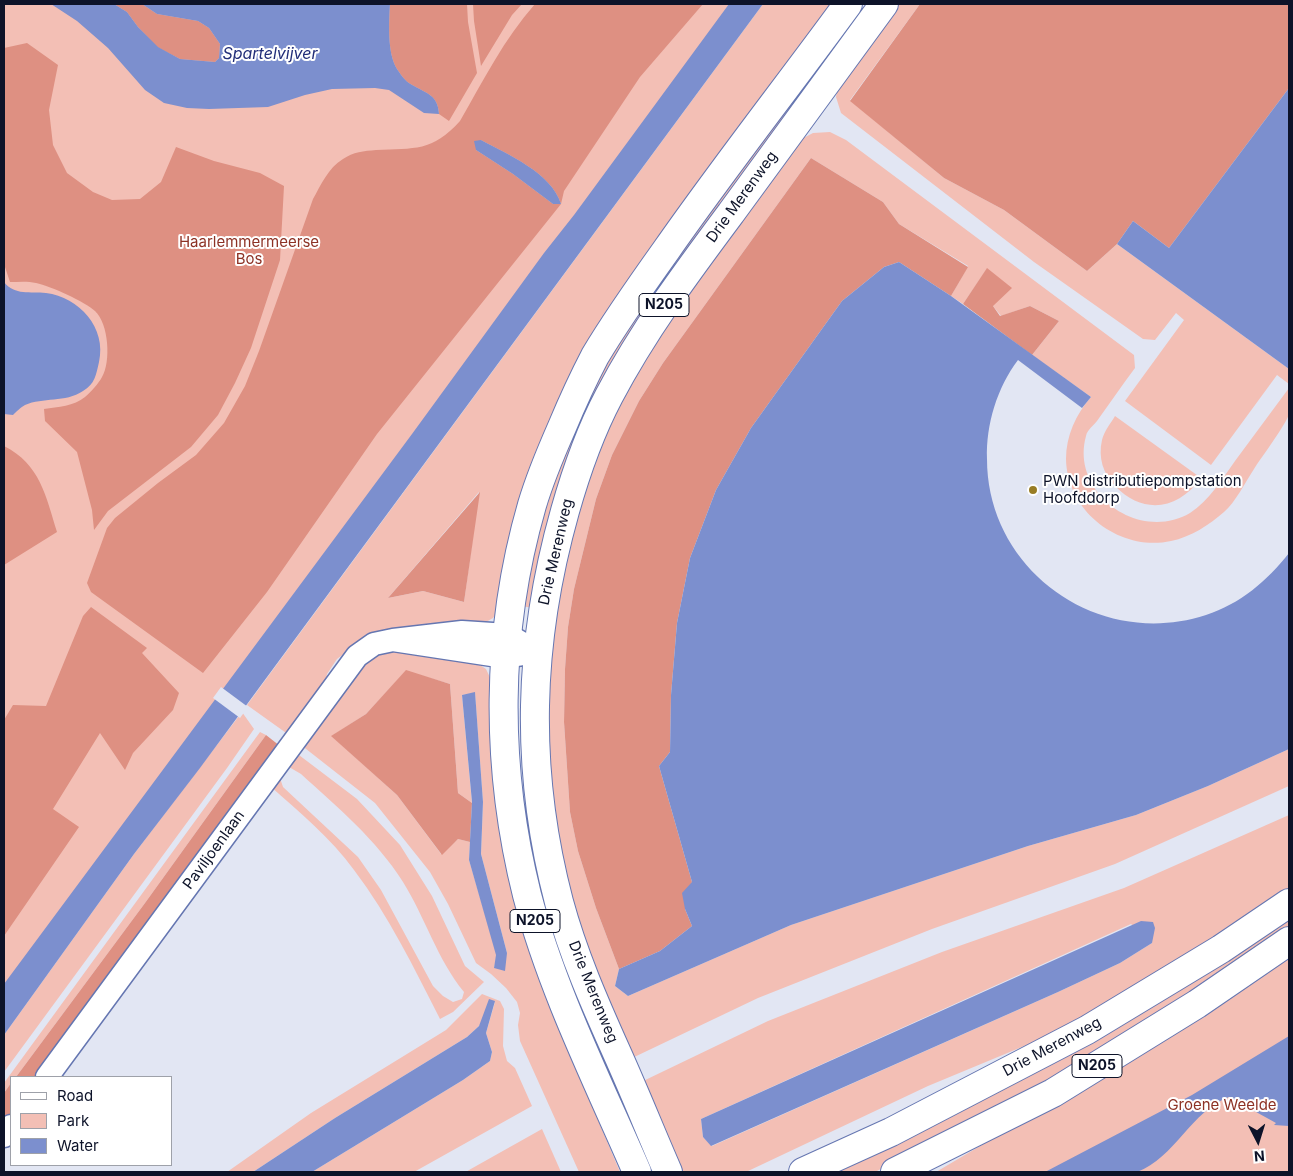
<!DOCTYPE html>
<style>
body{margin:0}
#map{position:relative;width:1293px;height:1176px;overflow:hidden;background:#e2e6f3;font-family:Inter,sans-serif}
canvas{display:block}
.frame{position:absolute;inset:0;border:5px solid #0d1329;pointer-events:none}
.legend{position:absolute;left:10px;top:1076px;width:162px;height:90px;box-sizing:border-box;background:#fff;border:1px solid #9ea1a9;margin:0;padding:6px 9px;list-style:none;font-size:15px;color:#0d1329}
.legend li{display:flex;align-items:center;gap:10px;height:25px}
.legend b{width:25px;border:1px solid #9ea1a9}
.north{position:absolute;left:1233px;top:1116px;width:50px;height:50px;-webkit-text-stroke:4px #fff;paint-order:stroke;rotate:175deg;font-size:14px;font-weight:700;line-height:20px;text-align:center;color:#0d1329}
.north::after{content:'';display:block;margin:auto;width:18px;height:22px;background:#0d1329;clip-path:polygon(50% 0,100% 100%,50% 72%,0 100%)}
</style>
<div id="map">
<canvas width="1293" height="1176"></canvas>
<div class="frame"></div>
<ul class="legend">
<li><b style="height:6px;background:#fff"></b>Road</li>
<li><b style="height:14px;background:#f3bfb5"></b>Park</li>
<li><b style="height:14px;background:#7c8fce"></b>Water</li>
</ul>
<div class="north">N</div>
</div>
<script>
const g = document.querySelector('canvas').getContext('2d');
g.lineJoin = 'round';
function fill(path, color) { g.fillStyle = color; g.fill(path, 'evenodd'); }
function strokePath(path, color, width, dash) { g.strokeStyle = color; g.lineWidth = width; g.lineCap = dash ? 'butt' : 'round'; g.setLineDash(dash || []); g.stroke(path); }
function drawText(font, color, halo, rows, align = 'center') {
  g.font = font + ' Inter,sans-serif'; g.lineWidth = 4; g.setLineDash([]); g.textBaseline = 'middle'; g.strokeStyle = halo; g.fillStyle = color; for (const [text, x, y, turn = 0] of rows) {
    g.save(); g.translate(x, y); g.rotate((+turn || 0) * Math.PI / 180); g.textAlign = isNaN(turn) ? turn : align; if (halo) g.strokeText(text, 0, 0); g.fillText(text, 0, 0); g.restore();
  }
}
fill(new Path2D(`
 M4,4H737L4,995Z
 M763,4H834L617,306L502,607L493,618L479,626L365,638L337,659L327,674L325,685L289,735L247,705ZM479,492L464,602L423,591L388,598Z
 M866,4H874L664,290L534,608L520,606L543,501L601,365L779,112L816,73Z
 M894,4H920L850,100L944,178L1004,210L1087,271L1117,244L1289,369V384L1277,375L1211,465L1125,401L1184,320L1176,313L1155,340L1143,339L1034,262L841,113L836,97L839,79Z
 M830,132L846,140L1134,355L1135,368C1122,385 1110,403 1097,421C1094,425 1087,430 1086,436C1070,493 1139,543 1190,513C1209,501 1222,479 1235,461C1253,437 1271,412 1289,388C1289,396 1291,406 1289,414C1287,423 1261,458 1254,469C1246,481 1235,503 1224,512C1209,525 1191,537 1171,541C1120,552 1067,512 1066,459C1066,436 1076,414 1091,397L1032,355L1059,321L1030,306L1001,316L993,306L987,269L963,304L951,296L968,266L899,224L883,202L811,158L663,363L639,401L612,455L596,499L574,589L568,627L565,669L564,722L570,812L578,851L596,908L619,969L615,986L628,996L791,925L1028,846L1136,815L1208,786L1289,749V786L1115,864L932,929L758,998L628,1060L558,869L542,672L572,511L611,415L653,334L794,143L813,133Z
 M1115,416L1201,478C1178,510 1143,515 1115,486C1103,473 1098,458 1102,440C1104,431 1111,423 1115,416Z
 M404,647L474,661L486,669L493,684L582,1082L620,1172H579L520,1041L518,1025L520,1013L517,1002L506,988L491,974L476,963L448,904L430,872L375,803L301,745L364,663L380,652ZM406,671L450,684L458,793L472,803L462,695L475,693L483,802L481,854L507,953L494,968L497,955L469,860L470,842L458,839L441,854L397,795L332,736L366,714Z
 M242,712L254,729L227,768L4,1072V1035L134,854Z
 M260,732L266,735L145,903L16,1077H11V1083L4,1093V1083Z
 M295,752L357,799L400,845L432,896L465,966L484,982L453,1012L440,1019C414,968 389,916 354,870C331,838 299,812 270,786ZM289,767L301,774C337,807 376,839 403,882C425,917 437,959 464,992L462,999L453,1002L443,996L433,986L381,890L358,857L283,787L280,778Z
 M1289,815V892L1058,1032L928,1086L746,1172H684L675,1163L639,1083L768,1021L942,952L1124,888ZM1131,924L1152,943L1120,963L1058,992L712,1146L703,1137L701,1119Z
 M1289,911V930L1240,965L1020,1096L875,1172H816Z
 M1289,949V1172H936L1153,1044Z
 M482,994L500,1001L504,1009L503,1046L507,1061L515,1068L532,1106L414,1172H312L463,1080L490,1061L492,1052L486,1033L495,1002L479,1026L467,1037L335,1118L253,1172H227L311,1113L446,1030Z
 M542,1129L561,1172H466L469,1170Z`), '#f3bfb5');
fill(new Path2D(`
 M114,4H142L157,14L198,21L209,28L220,44L219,58L215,62L180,59L157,47L138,27L127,12Z
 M390,4H467L468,22L477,73L449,121L439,114C438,93 424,93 409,83C404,80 400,73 397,69C387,53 389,22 390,4Z
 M473,4H522L512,15L481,66L474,21Z
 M535,4H703L640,77L564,191L561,204L377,434L267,592L203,673L91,592L87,583L107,528L115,518L158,483L196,455L224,423L245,386L259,351L313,199C321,185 328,168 343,159C353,152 364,151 376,150C415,148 432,152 460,121C483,81 504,39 535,4ZM481,140C507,154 552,173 561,204H553L513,174L476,150Z
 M920,4H1289V88L1169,248L1133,221L1117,244L1087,271L1004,210L944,178L850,101Z
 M27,43L58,65L49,110L53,145L67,173L93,192L112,200L140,199L161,182L176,147L214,161L260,173L284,186L280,260L251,348L235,383L218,415L191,447L108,511L94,530L92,510L77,452L45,421L44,409C58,407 74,406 85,397C90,393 99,383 102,377C111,362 109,324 95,311C85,302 51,286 36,283C28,281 18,282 10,282L4,264V48Z
 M811,158L883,202L899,224L968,267L951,296L899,262L884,267L842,301L751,428L716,490L690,558L677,623L671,695L670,752L659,766L692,882L685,909L692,926L660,951L619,969L596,908L578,851L570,812L564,722L565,669L568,627L574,589L596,499L612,455L639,401L663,363Z
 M987,268L1012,288L993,306L1000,316L1030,306L1059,321L1032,355L963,304Z
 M4,446C40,464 46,496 57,532L4,565Z
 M480,492L464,602L423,591L388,598Z
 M91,607L147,648L142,653L179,693L173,710L133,753L125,770L100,733L53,809L79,827L4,936V720L13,705L46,706L83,616Z
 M406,670L450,684L458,793L472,803L470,842L458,839L442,855L397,795L331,736L366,714Z
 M266,735L280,746L38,1077H16L145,903Z
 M11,1083V1113L4,1124V1093Z`), '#de9082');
fill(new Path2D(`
 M51,4H114L127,12L138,27L158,47L180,59L215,62L219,58L220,44L209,28L198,21L157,14L142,4H390C389,22 387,53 397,69C400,73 404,80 409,83C424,93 438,93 439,114L424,113L389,90L375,88L332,89L305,95L268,107L209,109L187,108L164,103L145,90L108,48L77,21Z
 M729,4H763L200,768L134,854L4,1035V984L412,434L544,253L574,215Z
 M1289,88V369L1117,244L1133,221L1169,248Z
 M481,140C507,154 552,173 561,204H553L513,174L476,150L474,141Z
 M899,262L951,296L1091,397L1082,408L1018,360C997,388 986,424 987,459C987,571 1099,650 1206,615C1240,604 1267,581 1289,553V749L1208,786L1136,815L1028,846L791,925L628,996L615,986L619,969L660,951L692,926L685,909L682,893L692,882L659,766L670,752L671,695L677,623L690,558L716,490L751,428L842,301L884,267Z
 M4,282C15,296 30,291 46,293C79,297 107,328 99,362C96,375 95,384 83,391C65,403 43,397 25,405C21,407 16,412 13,415L4,414Z
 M475,692L483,802L481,854L507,953L505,971L494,968L496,955L469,860L472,802L462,695Z
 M1141,921L1153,922L1155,928L1152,943L1120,963L1058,992L711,1146L703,1137L701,1119Z
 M489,999L495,1001L486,1033L492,1052L490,1061L463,1080L312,1172H253L335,1118L467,1037L479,1026Z
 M1289,1036V1126L1274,1125L1276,1123L1229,1097C1191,1111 1175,1158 1137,1172H1045L1192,1095Z`), '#7c8fce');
fill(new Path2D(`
 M221,687L248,707L240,718L213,698Z`), '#e2e6f3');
const minor = new Path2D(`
 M462,632L508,635L537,652L505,657L393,640Z
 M47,1077L357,656L374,644L393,640
 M4,1136L11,1126`);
const major = new Path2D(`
 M637,1172C598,1082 552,990 527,895C495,767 495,633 532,505C540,478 551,452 562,427C572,403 583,379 595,356C617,319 642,284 667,249C725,166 788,86 848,4
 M668,1172C651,1133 635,1093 617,1053C595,1004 573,954 559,902C524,769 528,642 565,511C576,472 590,432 609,396C643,331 687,272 731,213C782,143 833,73 884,4`);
const highway = new Path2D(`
 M803,1172L891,1132L1087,1030L1221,949L1289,903
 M895,1172L1053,1093L1197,1004L1289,941`);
strokePath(minor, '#6576b1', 25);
strokePath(major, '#6576b1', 30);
strokePath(highway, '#6576b1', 30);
strokePath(minor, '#fff', 22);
strokePath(major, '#fff', 28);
strokePath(highway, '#fff', 28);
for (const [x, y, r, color] of [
 [1033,490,5,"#987d25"]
]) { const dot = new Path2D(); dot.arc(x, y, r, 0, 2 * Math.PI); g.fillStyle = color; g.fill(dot); strokePath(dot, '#fff', 2); }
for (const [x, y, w] of [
 [664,305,50],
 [535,921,50],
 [1097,1066,50]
]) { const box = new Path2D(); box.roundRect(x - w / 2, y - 11.5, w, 23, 4); g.fillStyle = '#fff'; g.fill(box); strokePath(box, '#0d1329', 1); }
drawText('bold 14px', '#0d1329', null, [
 ["N205",664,305],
 ["N205",535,921],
 ["N205",1097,1066]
]);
drawText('15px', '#0d1329', '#fff', [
 ["Drie Merenweg",742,197,-54],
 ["Drie Merenweg",556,552,-77],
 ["Paviljoenlaan",214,850,-54],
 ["Drie Merenweg",593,992,68],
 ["Drie Merenweg",1052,1047,-28]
]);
drawText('15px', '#8d3225', '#fff', [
 ["Haarlemmermeerse",249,242],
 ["Bos",249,259],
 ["Groene Weelde",1222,1105]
]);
drawText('15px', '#0d1329', '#fff', [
 ["PWN distributiepompstation",1043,481],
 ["Hoofddorp",1043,498]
], 'left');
drawText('italic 16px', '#222e79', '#fff', [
 ["Spartelvijver",270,54]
]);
</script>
